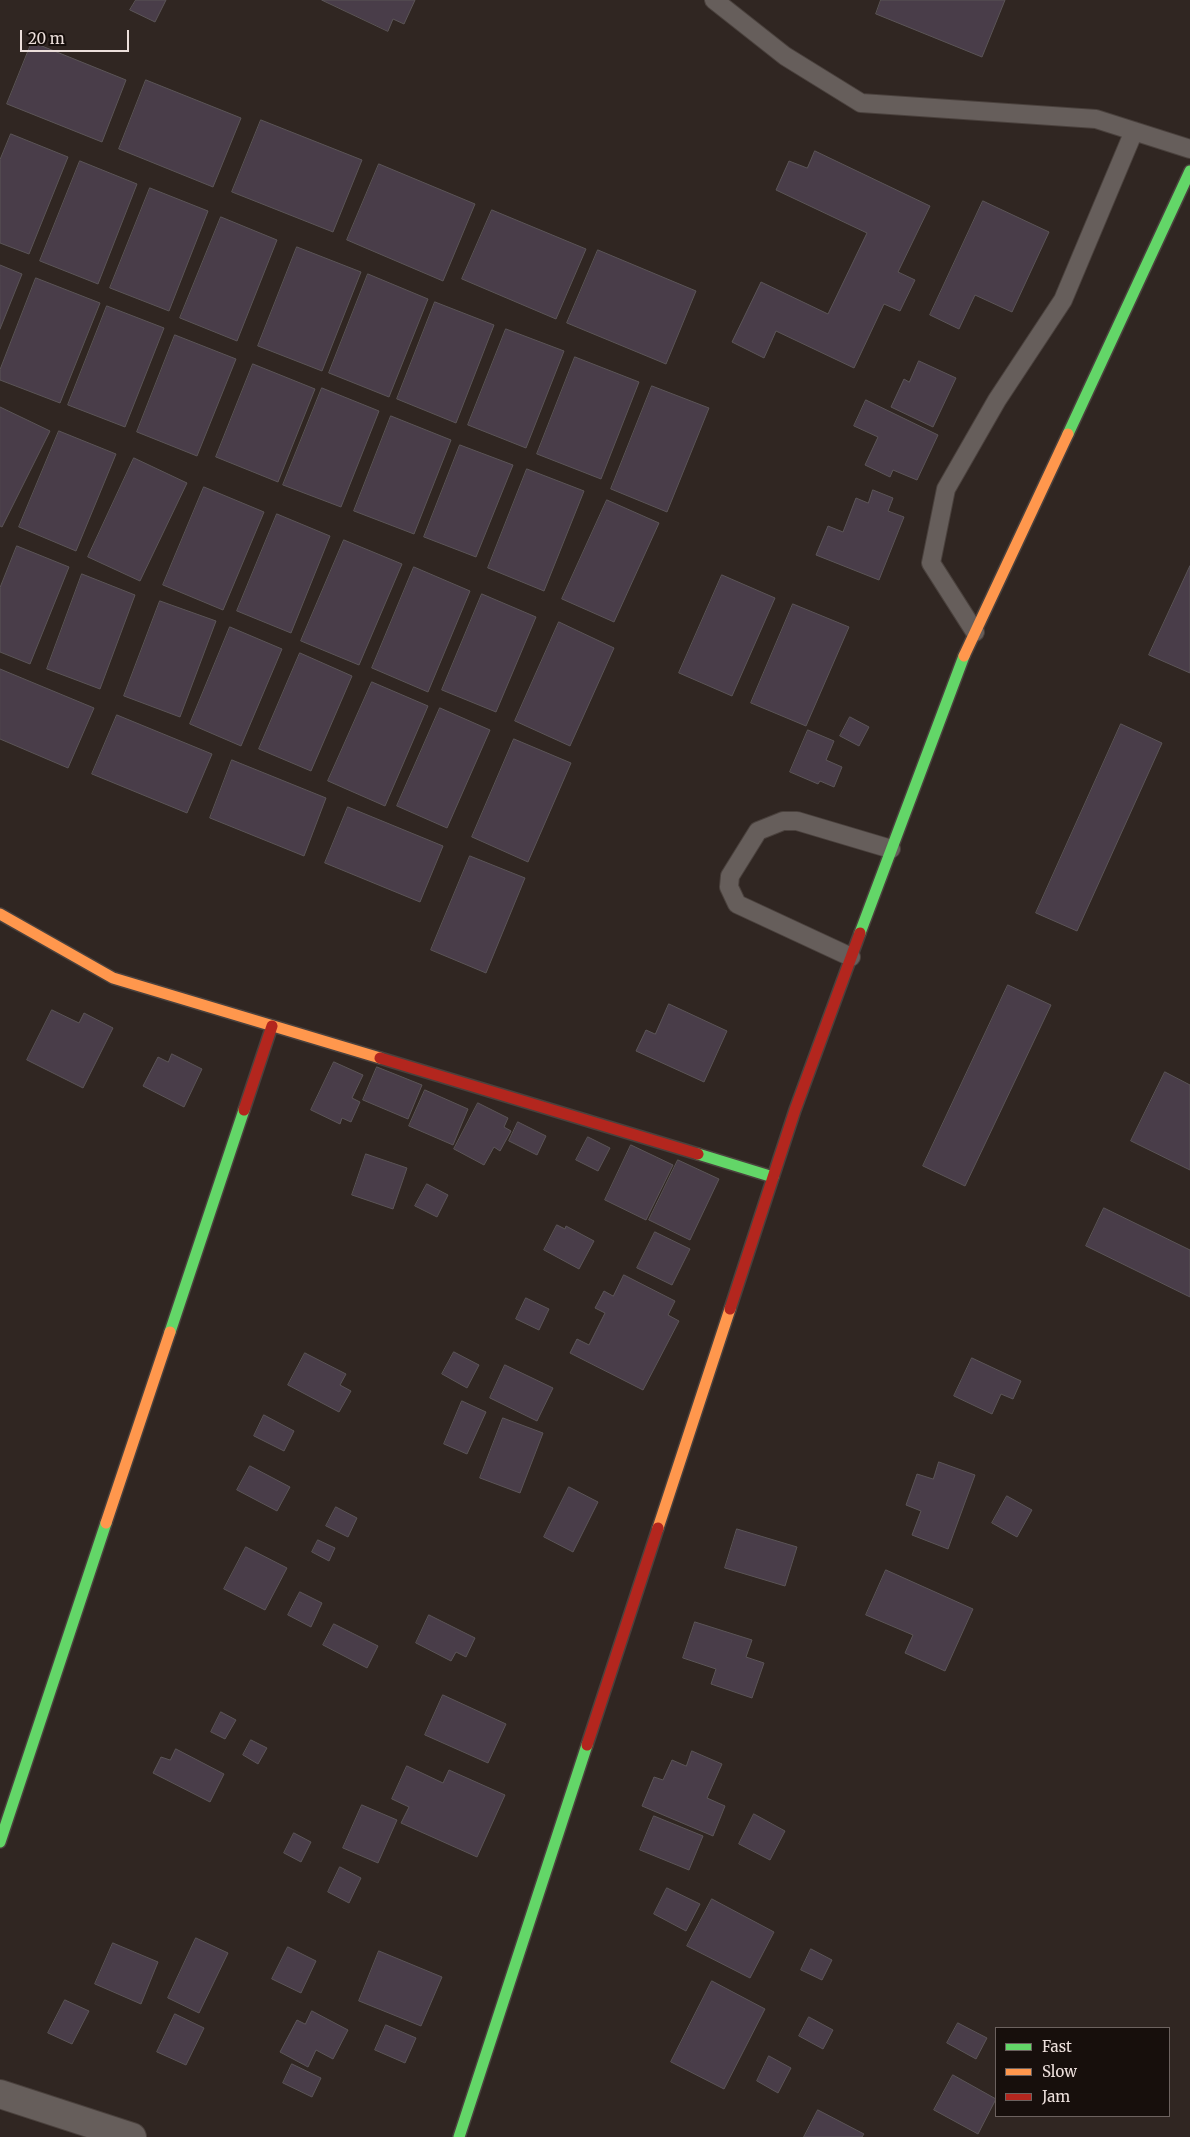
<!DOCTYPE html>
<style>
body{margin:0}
#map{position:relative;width:1190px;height:2137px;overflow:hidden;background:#302622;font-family:Merriweather,serif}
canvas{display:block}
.legend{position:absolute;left:995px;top:2027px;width:175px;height:90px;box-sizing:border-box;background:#170f0c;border:1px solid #6c625f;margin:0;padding:6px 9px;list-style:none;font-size:15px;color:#ecdfdb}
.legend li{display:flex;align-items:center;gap:10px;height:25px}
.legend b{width:25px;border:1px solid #6c625f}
.scale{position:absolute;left:20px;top:30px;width:109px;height:22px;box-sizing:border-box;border:2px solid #ecdfdb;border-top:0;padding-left:6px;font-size:15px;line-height:18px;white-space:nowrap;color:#ecdfdb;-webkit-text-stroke:4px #170f0c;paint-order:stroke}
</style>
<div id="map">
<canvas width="1190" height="2137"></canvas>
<ul class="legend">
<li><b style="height:6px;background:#63d668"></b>Fast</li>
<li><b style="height:6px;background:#ff974d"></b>Slow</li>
<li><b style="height:6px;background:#b3261e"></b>Jam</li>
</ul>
<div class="scale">20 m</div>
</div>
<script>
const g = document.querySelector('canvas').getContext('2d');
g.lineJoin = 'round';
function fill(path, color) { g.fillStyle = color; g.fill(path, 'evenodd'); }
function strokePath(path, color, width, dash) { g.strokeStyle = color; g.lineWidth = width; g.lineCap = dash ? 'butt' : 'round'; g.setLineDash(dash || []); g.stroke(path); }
const building = new Path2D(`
 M136,0H166L155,22L130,10Z
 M322,0H415L404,24L393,19L388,31Z
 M881,0H1005L982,57L876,14Z
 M32,42L126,80L102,142L7,104Z
 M146,80L241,118L213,187L119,149Z
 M261,120L362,160L333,232L232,192Z
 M11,134L68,157L29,254L0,243V160Z
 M815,151L930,206L898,272L915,280L900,311L884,304L854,368L776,331L764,358L732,342L761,282L828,314L867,233L776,190L789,161L807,168Z
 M80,161L137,184L98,284L40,261Z
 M379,164L475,204L443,281L347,240Z
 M150,188L208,211L169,311L110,288Z
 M983,201L1049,232L1012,312L975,295L959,329L930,315Z
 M492,210L586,249L556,319L462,279Z
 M221,217L277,240L237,341L180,318Z
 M297,247L361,272L322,371L258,346Z
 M598,250L696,291L666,364L567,323Z
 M0,265L22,274L0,329Z
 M368,274L428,299L389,397L329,373Z
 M36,278L100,303L60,403L0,380V370Z
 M435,302L494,325L456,423L397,399Z
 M107,306L164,328L125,427L68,405Z
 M506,329L564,351L526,448L468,425Z
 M175,335L236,359L197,456L137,432Z
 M575,357L639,382L601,479L537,454Z
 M919,361L956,378L933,427L891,407L904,379L909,382Z
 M253,364L315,389L278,482L216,457Z
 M652,386L709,408L667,512L611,489Z
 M322,388L379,411L341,507L283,485Z
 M866,400L938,435L917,480L893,470L890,477L865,465L878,437L854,426Z
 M0,407L50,431L2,527L0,526Z
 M391,416L451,440L414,534L354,511Z
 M59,431L116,454L76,551L19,527Z
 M460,445L513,465L476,557L424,537Z
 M134,458L187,483L140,581L88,557Z
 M527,469L584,491L544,591L488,568Z
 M204,487L264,512L223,610L163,585Z
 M873,490L893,498L888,511L904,517L879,580L816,555L828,526L843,532L856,498L868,503Z
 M607,500L659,523L614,622L562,599Z
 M277,514L330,536L291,633L237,611Z
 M344,540L402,564L359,665L301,641Z
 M17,546L69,567L30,664L0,652V588Z
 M1190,566V673L1149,655Z
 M414,567L470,591L428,692L372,668Z
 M82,574L135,595L100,689L47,669Z
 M722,575L775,598L732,696L679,673Z
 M482,594L536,617L496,712L442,690Z
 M160,601L216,621L180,717L124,696Z
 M793,604L849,627L806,726L751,703Z
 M559,622L614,648L570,746L515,721Z
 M230,627L282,649L241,746L190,724Z
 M300,653L352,676L311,771L259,749Z
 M0,669L94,708L68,768L0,739Z
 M372,682L428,706L385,806L328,781Z
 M440,708L490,730L447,828L397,806Z
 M117,715L212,754L187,813L92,774Z
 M850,717L869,727L859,746L840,736Z
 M1121,724L1162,743L1077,931L1036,913Z
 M808,730L834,741L826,760L842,767L834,787L820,781L818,784L790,772Z
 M514,739L571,763L528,862L472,837Z
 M232,760L326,798L304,856L210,818Z
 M348,807L443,846L420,902L325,863Z
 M470,856L525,878L486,973L431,950Z
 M1008,985L1051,1005L965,1186L923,1166Z
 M669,1004L727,1031L704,1082L636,1051L646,1030L655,1034Z
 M52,1010L79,1023L84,1013L113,1028L83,1088L27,1060Z
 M172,1054L202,1069L184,1107L143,1086L158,1057L168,1062Z
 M334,1062L363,1075L352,1098L360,1102L351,1122L342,1118L340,1124L311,1110Z
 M377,1067L422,1085L408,1119L363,1100Z
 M1165,1072L1190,1085V1170L1131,1141Z
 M425,1090L468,1109L453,1145L409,1126Z
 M478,1103L508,1118L504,1127L511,1131L500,1151L494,1147L484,1165L454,1149Z
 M518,1122L546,1136L537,1155L509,1141Z
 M588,1137L610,1148L598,1171L576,1160Z
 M631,1145L673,1165L646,1220L605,1200Z
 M366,1154L407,1168L393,1209L352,1195Z
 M678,1160L719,1179L690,1240L649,1220Z
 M427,1184L448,1195L437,1217L415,1206Z
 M1104,1208L1190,1250V1297L1086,1246Z
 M557,1225L565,1229L566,1226L594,1241L579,1269L544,1250Z
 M655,1232L690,1249L672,1285L637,1268Z
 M624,1275L675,1301L668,1315L679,1321L643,1390L570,1353L577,1339L589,1345L605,1313L595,1308L604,1291L613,1296Z
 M526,1298L549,1309L539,1330L516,1319Z
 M454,1352L479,1365L467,1388L442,1374Z
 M305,1353L346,1374L340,1385L351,1391L339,1412L288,1385Z
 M972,1358L1021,1381L1013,1399L1001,1394L992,1414L954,1396Z
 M505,1365L553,1388L537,1421L490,1398Z
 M462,1401L486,1412L467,1454L444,1444Z
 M264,1415L294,1431L284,1451L254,1436Z
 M503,1418L543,1433L520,1493L480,1478Z
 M939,1462L975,1475L948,1549L912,1535L921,1511L906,1505L917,1474L933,1479Z
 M250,1466L290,1487L277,1511L237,1490Z
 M569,1487L598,1502L573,1552L544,1537Z
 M1007,1496L1032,1510L1017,1537L992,1523Z
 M336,1507L357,1518L348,1537L326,1526Z
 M737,1529L797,1547L785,1586L725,1568Z
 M318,1540L335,1548L329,1561L312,1552Z
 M246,1547L287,1568L265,1610L224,1589Z
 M886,1570L973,1609L945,1671L905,1653L913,1635L866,1615Z
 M300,1592L322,1603L311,1627L288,1615Z
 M429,1615L475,1638L466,1657L456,1652L451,1661L416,1643Z
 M695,1622L752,1640L746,1657L764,1663L752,1698L711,1684L716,1669L683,1658Z
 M334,1624L378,1646L367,1668L323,1645Z
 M443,1695L506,1724L488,1763L425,1735Z
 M221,1712L236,1720L225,1739L211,1732Z
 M251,1740L267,1748L258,1764L243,1755Z
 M176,1749L224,1774L210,1802L153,1773L161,1757L170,1760Z
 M692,1751L722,1764L707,1798L725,1806L713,1836L642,1806L654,1777L663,1780L672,1760L686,1766Z
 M407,1766L443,1783L449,1770L505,1795L477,1857L401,1823L409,1807L392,1799Z
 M362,1805L397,1820L378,1863L343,1848Z
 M754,1814L785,1831L770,1860L739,1844Z
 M654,1816L703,1836L689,1870L640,1850Z
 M294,1833L311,1842L301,1862L284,1853Z
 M340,1867L361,1878L349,1903L328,1892Z
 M667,1888L700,1904L686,1931L654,1914Z
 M712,1899L774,1932L750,1978L687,1946Z
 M196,1938L228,1953L199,2013L168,1998Z
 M113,1943L158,1962L141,2004L95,1984Z
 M288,1947L316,1961L301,1993L272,1979Z
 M811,1949L832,1960L822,1980L801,1970Z
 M379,1951L442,1977L421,2026L359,2001Z
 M712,1981L765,2009L724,2089L671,2062Z
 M65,2000L89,2011L72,2044L48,2033Z
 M312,2011L348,2030L333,2059L316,2050L308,2067L280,2052L297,2020L305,2024Z
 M175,2014L204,2028L186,2065L157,2052Z
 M809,2017L833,2030L823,2049L799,2036Z
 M958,2023L987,2038L976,2059L947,2043Z
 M386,2025L416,2038L405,2063L375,2050Z
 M769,2056L791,2068L778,2093L757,2081Z
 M292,2064L321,2078L312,2097L283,2083Z
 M953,2075L996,2099L978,2134L934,2110Z
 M818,2110L864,2134L862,2137H804Z`);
fill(building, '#493d49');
strokePath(building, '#5b5557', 1);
const lane = new Path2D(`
 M714,0L785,56L861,103L1096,119L1190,149
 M975,632L931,563L946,489L997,400L1063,300L1134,131
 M851,957L737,904L729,887L730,876L758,831L783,821H797L891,849`);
const street = new Path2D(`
 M0,2094L132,2137`);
const fast = new Path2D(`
 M1068,434L1190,171
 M860,933L964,656
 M698,1154L773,1177
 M170,1332L244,1110
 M0,1842L106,1523
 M459,2137L587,1745`);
const slow = new Path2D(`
 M964,656L1068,434
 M0,914L113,978L380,1058
 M106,1523L170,1332
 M658,1528L730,1309`);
const jam = new Path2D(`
 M380,1058L698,1154
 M244,1110L272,1026
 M730,1309L795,1110L860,933
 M587,1745L658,1528`);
strokePath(lane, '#4a413d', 20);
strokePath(street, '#4a413d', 30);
strokePath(fast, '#4a413d', 14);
strokePath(slow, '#4a413d', 14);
strokePath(jam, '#4a413d', 14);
strokePath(lane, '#665e5b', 18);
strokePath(street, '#665e5b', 28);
strokePath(fast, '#63d668', 11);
strokePath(slow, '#ff974d', 11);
strokePath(jam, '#b3261e', 11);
</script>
